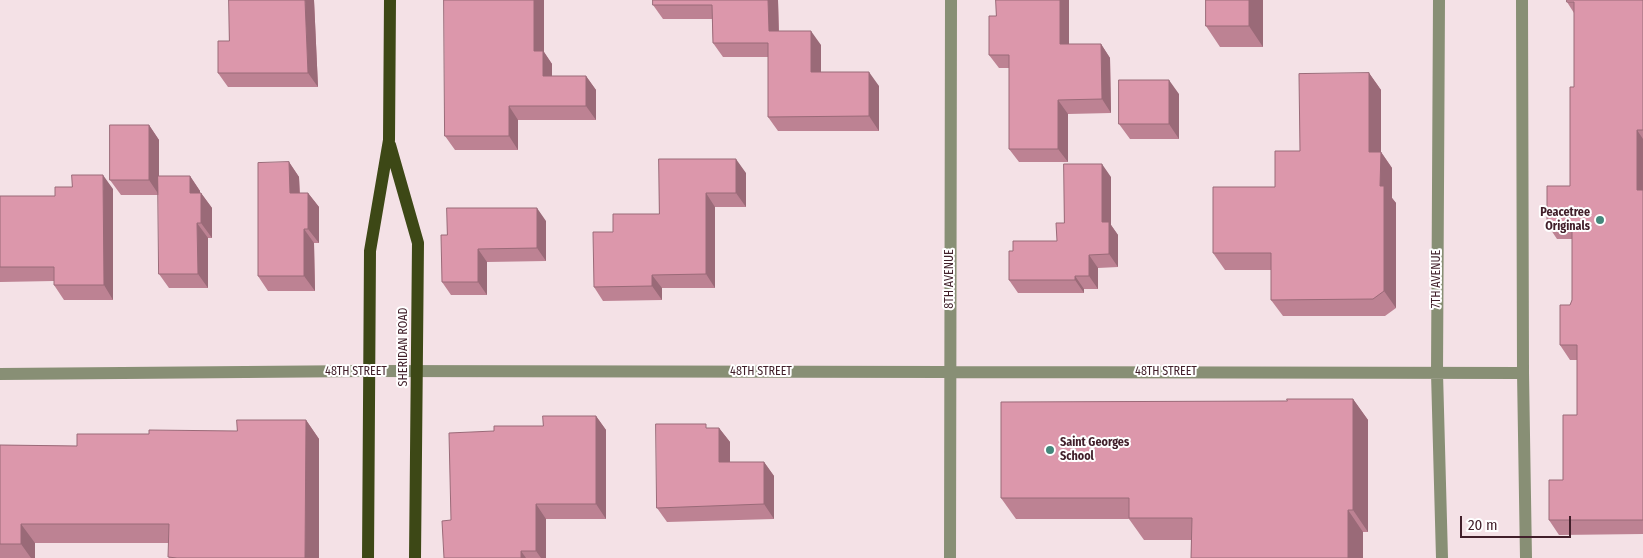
<!DOCTYPE html>
<style>
body{margin:0}
#map{position:relative;width:1643px;height:558px;overflow:hidden;background:#f4e1e6;font-family:"Fira Sans Condensed",sans-serif}
canvas{display:block}
.scale{position:absolute;left:1460px;top:516px;width:111px;height:22px;box-sizing:border-box;border:2px solid #411f2a;border-top:0;padding-left:6px;font-size:15px;line-height:18px;white-space:nowrap;color:#411f2a;-webkit-text-stroke:4px #fff;paint-order:stroke}
</style>
<div id="map">
<canvas width="1643" height="558"></canvas>
<div class="scale">20 m</div>
</div>
<script>
const g = document.querySelector('canvas').getContext('2d');
g.lineJoin = 'round';
function strokePath(path, color, width, dash) { g.strokeStyle = color; g.lineWidth = width; g.lineCap = dash ? 'butt' : 'round'; g.setLineDash(dash || []); g.stroke(path); }
function fill(path, color) { g.fillStyle = color; g.fill(path, 'evenodd'); }
function drawText(font, color, halo, rows, align = 'center') {
  g.font = font + ' "Fira Sans Condensed",sans-serif'; g.lineWidth = 4; g.setLineDash([]); g.textBaseline = 'middle'; g.strokeStyle = halo; g.fillStyle = color; for (const [text, x, y, turn = 0] of rows) {
    g.save(); g.translate(x, y); g.rotate((+turn || 0) * Math.PI / 180); g.textAlign = isNaN(turn) ? turn : align; if (halo) g.strokeText(text, 0, 0); g.fillText(text, 0, 0); g.restore();
  }
}
strokePath(new Path2D(`
 M1439,0L1437,373L1442,558
 M1522,0L1523,373L1526,558
 M0,374L368,371L1523,373
 M950,558L951,0`), '#888f75', 12);
strokePath(new Path2D(`
 M390,145L418,243L415,558
 M368,558L370,251L389,140L390,0`), '#3d4816', 12);
fill(new Path2D(`
 M314,0L318,87H228L218,73L229,41Z
 M544,0V52L552,64V76H586L596,90V120H518V150H455L445,136Z
 M778,0L779,31L821,45V72L879,86V131H778L768,117V57H723L713,43L712,19H663L653,5Z
 M1069,0V44H1101L1110,58L1111,113L1068,114V162H1019L1009,149V68H999L989,55L996,16Z
 M1206,0H1263V47H1220L1206,26Z
 M1643,0V534L1559,535L1549,520L1563,480L1577,415V360H1570L1560,345L1572,300V239H1557L1547,224L1570,186L1574,87V13L1567,2Z
 M1369,73L1381,90V152L1392,168V198L1396,203V308L1385,316H1283L1271,300V270H1225L1213,253L1275,187L1300,151Z
 M1179,94V139H1130L1119,124Z
 M149,125L159,140V176H190L200,191V193H201L212,208V238H208V288H169L159,274V195H121L110,180Z
 M289,162L299,177L300,193H308L319,207V243H314L315,291H268L258,276Z
 M746,173V207H715V288H662V300L603,301L594,287L659,214Z
 M1111,177V225L1118,235V267L1098,268V289H1084V293H1018L1009,280L1013,251L1057,241L1064,223Z
 M113,189V300H64L54,285V281L0,282V196H55Z
 M546,221V261L487,262V295H451L442,282L447,235Z
 M1353,399L1368,420V532H1363V558H1191V540H1144L1129,519H1016L1001,498L1287,401Z
 M596,416L606,430V519H546V558H444L494,431L543,426Z
 M306,420L319,439V558H169V543H35V558H0V445L77,446L149,434L237,431Z
 M709,428H719L730,442V462H764L774,476V519L667,522L657,508Z`), '#bd8293');
fill(new Path2D(`
 M305,0H314L318,87L308,73Z
 M534,0H544V52L552,64V90L543,76L534,51Z
 M768,0H778L779,45L769,31Z
 M1060,0H1069V58L1060,44Z
 M1249,0H1263V47L1249,26Z
 M811,31L821,45V86L811,72Z
 M1101,44L1110,58L1111,113L1102,99Z
 M869,72L879,86V131L869,116Z
 M1369,73L1381,90V152L1392,168V198L1396,203V308L1384,291L1369,152Z
 M586,76L596,90V120L586,106Z
 M1169,80L1179,94V139L1169,124Z
 M1058,100L1068,114V162L1058,149Z
 M509,106L518,120V150L509,136Z
 M149,125L159,140V195L149,180Z
 M1637,130L1643,139V198L1637,190Z
 M736,159L746,173V207L736,193Z
 M289,162L299,177L300,207L290,193Z
 M1102,164L1111,177V225L1118,235V267L1109,254L1102,222Z
 M103,175L113,189V300L104,285Z
 M190,176L200,191V208L190,193Z
 M201,193L212,208V238L201,223Z
 M308,193L319,207V243L308,229Z
 M706,193L715,207V288L706,274Z
 M537,208L546,221V261L537,248Z
 M197,223L208,238V288L198,274Z
 M304,229L314,243L315,291L304,276Z
 M478,249L487,262V295L478,282Z
 M1089,255L1098,268V289L1089,276Z
 M652,275L662,288V300L652,286Z
 M1075,276L1084,289V293L1075,280Z
 M1353,399L1368,420V532L1353,510Z
 M596,416L606,430V519L596,504Z
 M306,420L319,439V558H305Z
 M719,428L730,442V476L719,462Z
 M764,462L774,476V519L764,504Z
 M536,504L546,519V558H541L536,551Z
 M1348,510L1363,532V558H1348Z
 M21,524L35,543V558H31L21,544Z
 M521,551L526,558H521Z`), '#9a6a78');
const building = new Path2D(`
 M229,0H305L308,73H218V41H229Z
 M444,0H534V51H543V76H586V106H509V136H445Z
 M653,0H768L769,31H811V72H869V116L768,117V43H713L712,5H653Z
 M996,0H1060V44H1101L1102,99L1058,100V149H1009V55H989V16H996Z
 M1206,0H1249V26H1206Z
 M1567,0H1643V130H1637V190H1643V520H1549V480H1563V415H1577V345H1560V305H1570L1572,300V224H1547V186H1570V87H1574V2H1567Z
 M1369,73V152H1381L1380,186H1384V291L1373,299L1271,300V253H1213V187H1275V151H1300L1299,74Z
 M1119,80H1169V124H1119Z
 M110,125H149V180H110Z
 M659,159H736V193H706V274L652,275V286L594,287L593,232H613V214H659Z
 M289,162L290,193H308V229H304V276H258V163Z
 M1064,164H1102V222H1109V254L1089,255V276H1075V280H1009V251H1013V241H1057L1056,223H1064Z
 M72,175H103L104,285H54V267H0V196H55V187H72Z
 M158,176H190V193H201V223H197L198,274H159Z
 M447,208H537V248L478,249V282H442L441,235H447Z
 M1287,399H1353V510H1348V558H1191L1192,518H1129V498H1001V402L1287,401Z
 M543,416H596V504H536V551H521V558H444L442,521L451,520L449,433L494,431V426H543Z
 M237,420H306L305,558H177L168,557L169,524H21V544H0V445L77,446V434H149V430L237,431Z
 M656,424H706V428H719V462H764V504L657,508Z`);
fill(building, '#dc97ab');
strokePath(building, '#9a6a78', 1);
for (const [x, y, r, color] of [
 [1600,220,5,"#44887c"],
 [1050,450,5,"#44887c"]
]) { const dot = new Path2D(); dot.arc(x, y, r, 0, 2 * Math.PI); g.fillStyle = color; g.fill(dot); strokePath(dot, '#fff', 2); }
drawText('bold 12px', '#411f2a', '#fff', [
 ["Peacetree",1590,213],
 ["Originals",1590,227],
 ["Saint Georges",1060,443,"left"],
 ["School",1060,457,"left"]
], 'right');
drawText('12px', '#411f2a', '#fff', [
 ["8TH AVENUE",950,279,-90],
 ["7TH AVENUE",1437,279,-90],
 ["SHERIDAN ROAD",404,347,-90],
 ["48TH STREET",356,372],
 ["48TH STREET",761,372],
 ["48TH STREET",1166,372]
]);
</script>
